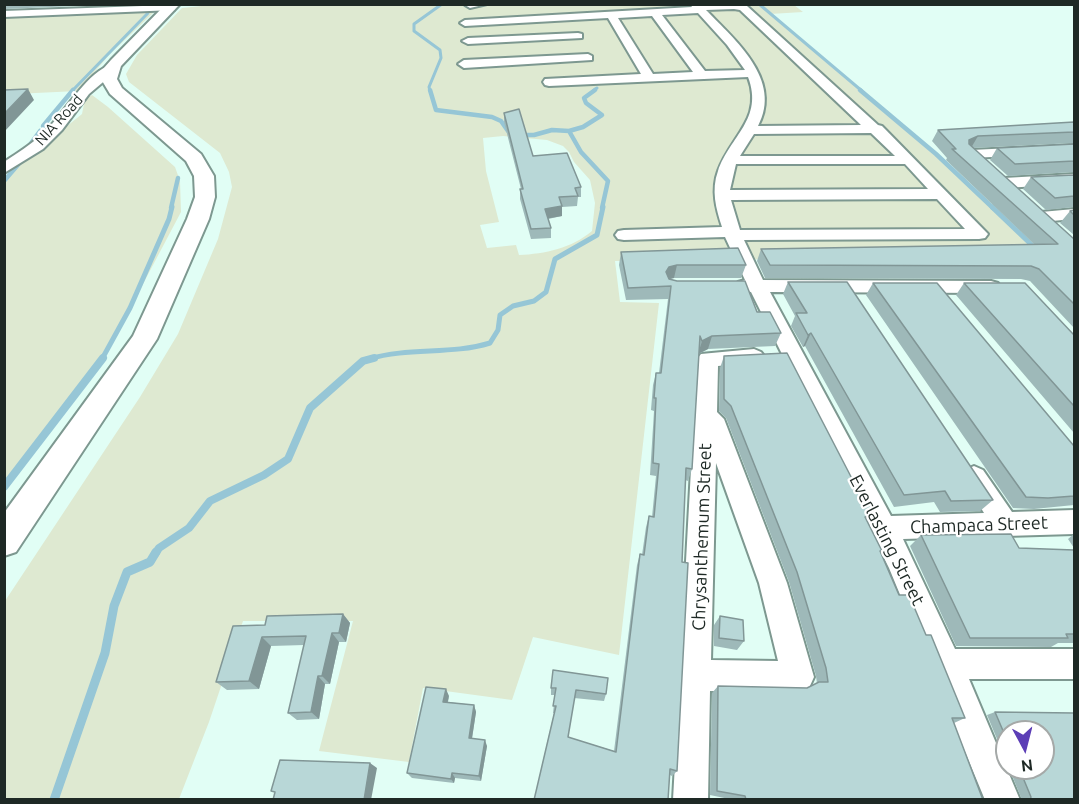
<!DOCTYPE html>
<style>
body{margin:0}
#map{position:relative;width:1079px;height:804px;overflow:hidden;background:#e1fef5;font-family:Ubuntu,sans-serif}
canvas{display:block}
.frame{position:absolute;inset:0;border:6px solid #1e2925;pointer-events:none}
.north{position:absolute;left:995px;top:720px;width:60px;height:60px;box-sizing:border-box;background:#fff;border:2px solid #a5a9a8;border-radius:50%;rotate:173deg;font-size:16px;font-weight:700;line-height:24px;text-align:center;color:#1e2925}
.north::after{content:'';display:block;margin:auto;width:21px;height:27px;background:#5c3eb6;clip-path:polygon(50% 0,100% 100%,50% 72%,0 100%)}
</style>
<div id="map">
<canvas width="1079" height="804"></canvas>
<div class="frame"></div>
<div class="north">N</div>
</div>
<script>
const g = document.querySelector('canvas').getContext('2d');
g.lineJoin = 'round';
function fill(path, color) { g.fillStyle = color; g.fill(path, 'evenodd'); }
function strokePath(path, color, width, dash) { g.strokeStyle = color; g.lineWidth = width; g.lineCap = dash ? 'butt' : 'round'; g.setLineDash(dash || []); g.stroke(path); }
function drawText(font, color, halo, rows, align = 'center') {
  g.font = font + ' Ubuntu,sans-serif'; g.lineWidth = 4.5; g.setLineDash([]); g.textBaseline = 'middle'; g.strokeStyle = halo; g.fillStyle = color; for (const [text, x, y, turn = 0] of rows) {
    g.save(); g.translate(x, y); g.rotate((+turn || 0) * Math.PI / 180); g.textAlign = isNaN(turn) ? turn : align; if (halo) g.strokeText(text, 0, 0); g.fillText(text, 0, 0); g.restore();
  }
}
fill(new Path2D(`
 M221,4L794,5L803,12L770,14L936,154L1043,256L615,261L620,302L659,303L619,655L533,637L512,700L423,688L409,762L319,751L353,621H243L209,722L179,799L5,800V601L140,397L178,334L218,239L232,187L229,172L220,153L129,82L126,74L137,55L182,8ZM503,136L547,140L563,146L569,152L574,162L590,180L595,203L592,231C572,248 545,254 519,255L516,245L487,248L480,225L499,222L486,171L483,138Z
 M154,12L110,54L78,91L14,94L5,103V17Z
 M92,95L108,107L175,167L180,181L181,212L106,354L5,488V176L82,114L85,99Z`), '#dee9d1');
strokePath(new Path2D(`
 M759,4L862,91
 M72,91L148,13
 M430,91L429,87L441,58L440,50L414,31V24L442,4
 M593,91L597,88`), '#96c6d6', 3);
strokePath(new Path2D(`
 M430,90L436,110L492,117L501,121L508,131L519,135H534L552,130L569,131L581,152L608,181L602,208
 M860,90L936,154L993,208
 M43,126L73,90
 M569,131L583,127L602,115L586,103L584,98L595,90
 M26,150L40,131
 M4,181L22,160
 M171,208L178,178`), '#96c6d6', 4.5);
strokePath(new Path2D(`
 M992,207L1037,250
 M102,359L130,308L169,219L172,207
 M369,359C409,347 451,355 490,343L498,330L500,315L513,306L534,301L546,292L555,259L597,235L603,207`), '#96c6d6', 5);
strokePath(new Path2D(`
 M4,487L103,358
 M155,554L159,548L189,528L210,501L264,475L288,459L310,408L363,361L374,358`), '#96c6d6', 8);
strokePath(new Path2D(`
 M54,800L105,653L114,606L127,572L150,562L156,552`), '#96c6d6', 9);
const minor = new Path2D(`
 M487,4L470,8L465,5V4Z
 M690,4L747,6L878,125L882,126L988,234L985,238L979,239L744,240L763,280L991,281L998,283L1000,287L998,291L991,293L770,292L891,516L984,513L962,477L965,470L974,466L983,470L1012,512L1074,510V534L903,539L955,649H1074V679H969L1020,800H985L889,568L751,292L738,290L736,286L738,282L745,280L725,237L624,240L618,239L615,235L618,231L624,230L722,227C716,209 711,190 718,171C730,136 764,119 748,77L549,86L545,85L543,82L545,79L641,74L608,18L465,26L460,23L465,20L692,7ZM734,9L740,10L861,125L758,126C783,80 735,40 706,10ZM698,13L727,45L745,70L705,71L662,15ZM652,16L693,72L653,74L618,18ZM871,133L895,156H740L754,134ZM736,164H905L928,189L730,190ZM937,199L965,229L740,230L731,200Z
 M170,5L175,8L174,10L4,17V11Z
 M578,33L582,34V38L468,44L462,41L468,38Z
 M588,54L592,56V60L464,68L458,64L464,60Z
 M111,65L117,69L115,72L89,94L62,130L43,149L4,173V162C22,150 38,140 52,124C68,107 88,72 111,65Z
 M1074,145V153L971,158L964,154L971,150Z
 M1074,174V184L1004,188L996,183L1004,178Z
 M1074,209V219L1041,222L1033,217L1041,212Z
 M754,349L761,352L765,357L761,362L718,366L717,412L724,419L787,583L814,677L809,688L798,693L710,691L708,800H673L697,359L701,354ZM716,463L759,583L778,661L711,660Z`);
const major = new Path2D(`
 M166,4H180L121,66L117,79L122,88L201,154L214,176L215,197L209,219L157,339L16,552L4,556V513L133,336L187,219L195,197L194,176L186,161L110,94L101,79L103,69L111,60Z`);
strokePath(minor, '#7d9890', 4);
strokePath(major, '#7d9890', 4);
fill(minor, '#fff');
fill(major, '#fff');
fill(new Path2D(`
 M4,4H121L4,9Z
 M504,113L533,156L581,187V197H578L577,206L562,207V216L548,219L551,228V238L531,239L520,199V189H521L504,122Z
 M1074,122V143L973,148L1074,239V328L1030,281L1021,279L765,278L757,261L761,249L1035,245L946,160L947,158L932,141L938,130Z
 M1074,144V172L1008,176L990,160L997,148Z
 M1074,175V207L1046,210L1023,189L1031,177Z
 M1074,210V235L1060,223L1070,211Z
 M621,252L746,265L741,278H674L669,279L757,312L781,333L775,346L708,349L699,354L692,469L688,481L685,480L682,562L677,771L672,776L670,775L534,800L554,713H553L555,695H551V688L606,694L604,701L574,698L568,737L614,751L637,565L640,554L642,555L646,527L649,516L652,517L656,476L650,475L654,411L651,410L653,385L656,373H659L668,299L626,300L619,265Z
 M788,282L993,500L980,511L940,512L934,502L894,507L805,346L803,347L791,326L795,316L783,294Z
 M873,283L1074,446V505L1034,509L1013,508L866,295Z
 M964,283L1074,335V433L956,295Z
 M724,356L862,498L873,516L868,522L882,551L881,552L899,595L926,635L965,718L954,723L983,800H734L710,795L712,693L718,686L807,688L817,684L816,676L789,582L726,418L719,411L720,368Z
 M1074,534V548L1068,539Z
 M921,535L1019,548L1074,550V643H1058L1051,647L956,646L910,546Z
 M343,614L350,623L346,642H339L330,684H325L319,719L297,720L288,713L304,645L271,646L259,689L227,690L216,682L265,625Z
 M720,616L744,641L737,650L714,646V625Z
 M449,696L448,702L474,705L476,712L472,739L487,746L481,781L455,778L454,783L412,778L407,773Z
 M995,712L1074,800H1022L1009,768H1043L1007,732V763L987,715Z`), '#9eb9b9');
fill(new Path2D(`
 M28,89L34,100L4,132V114Z
 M978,136L971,148L963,152L969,140Z
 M562,206V216L545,219V209Z
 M677,265L674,278L666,280V272L669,267Z
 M811,333L805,346L803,347L808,335Z
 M712,336L708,349L698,354L702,341Z
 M343,614L350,623L346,642L339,633Z
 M332,633L339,642L330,684L322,676Z
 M262,637L271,646L259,689L249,681Z
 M318,676L325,684L319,719L311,712Z
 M446,689L449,696L446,709L443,702Z
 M474,705L476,712L471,744L469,738Z
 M485,740L487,746L481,781L479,776Z
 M370,763L377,768L371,800H364Z
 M452,773L455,778L454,783L451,779Z`), '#819696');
const building = new Path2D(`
 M28,89L4,114V90Z
 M519,109L533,156L567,153L581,187L575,188L578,196L559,197L562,206L545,209L551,228L531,229L520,189H523L504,113Z
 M1074,122V132L978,136L969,140V144L1074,239V304L1039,269L1031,266L770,265L761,249L1058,244L952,149H956L938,130Z
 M1074,144V161L1015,164L997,148Z
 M1074,175V196L1055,198L1031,177Z
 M1074,210V215L1070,211Z
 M738,248L746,265H677L669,267L666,272L669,279L677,281H745L757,312H770L781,333L712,336L702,341L700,336L692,469L686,468L682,562L688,563L677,771L670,769L668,800H534L556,706H553L556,688H551L553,670L608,678L606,694L576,690L568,737L616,752L640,554L644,555L649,516L654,517L659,464L653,463L656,398H654L656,373H661L671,286L628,288L621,252Z
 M788,282H847L993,500L951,501L945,491L904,495L811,333L808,335L796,313H807Z
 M873,283H937L1074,446V496L1048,498L1026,497Z
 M964,283H1025L1074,335V406Z
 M787,353L862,498H866L873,511V516L865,517L882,551H880L899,595H909L926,635H931L965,718H952L983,800H746L745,796L717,791L718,686L807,688L819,682H828L826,668L797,572L731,406L724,399V356Z
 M1011,534L1019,548L1074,550V634H1066L1068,638H970L921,535Z
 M343,614L339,633H332L322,676H318L311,712L288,713L306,636L262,637L249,681L216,682L233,626L265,625L267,616Z
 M720,616L743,620L744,641L719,638Z
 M426,687L446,689L443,702L474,705L469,738L485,740L479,776L452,773L451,779L407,773Z
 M995,712L1074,713V800H1030L1031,797L1019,768H1043V732H1007V740Z
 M280,760L370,763L364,800H273L275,792L271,791Z`);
fill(building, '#b8d7d7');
strokePath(building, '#819696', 1.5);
drawText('15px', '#1e2925', '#fff', [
 ["NIA Road",59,120,-48]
]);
drawText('18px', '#1e2925', '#fff', [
 ["Champaca Street",979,525,-2],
 ["Chrysanthemum Street",702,537,-88],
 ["Everlasting Street",887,540,63]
]);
</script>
